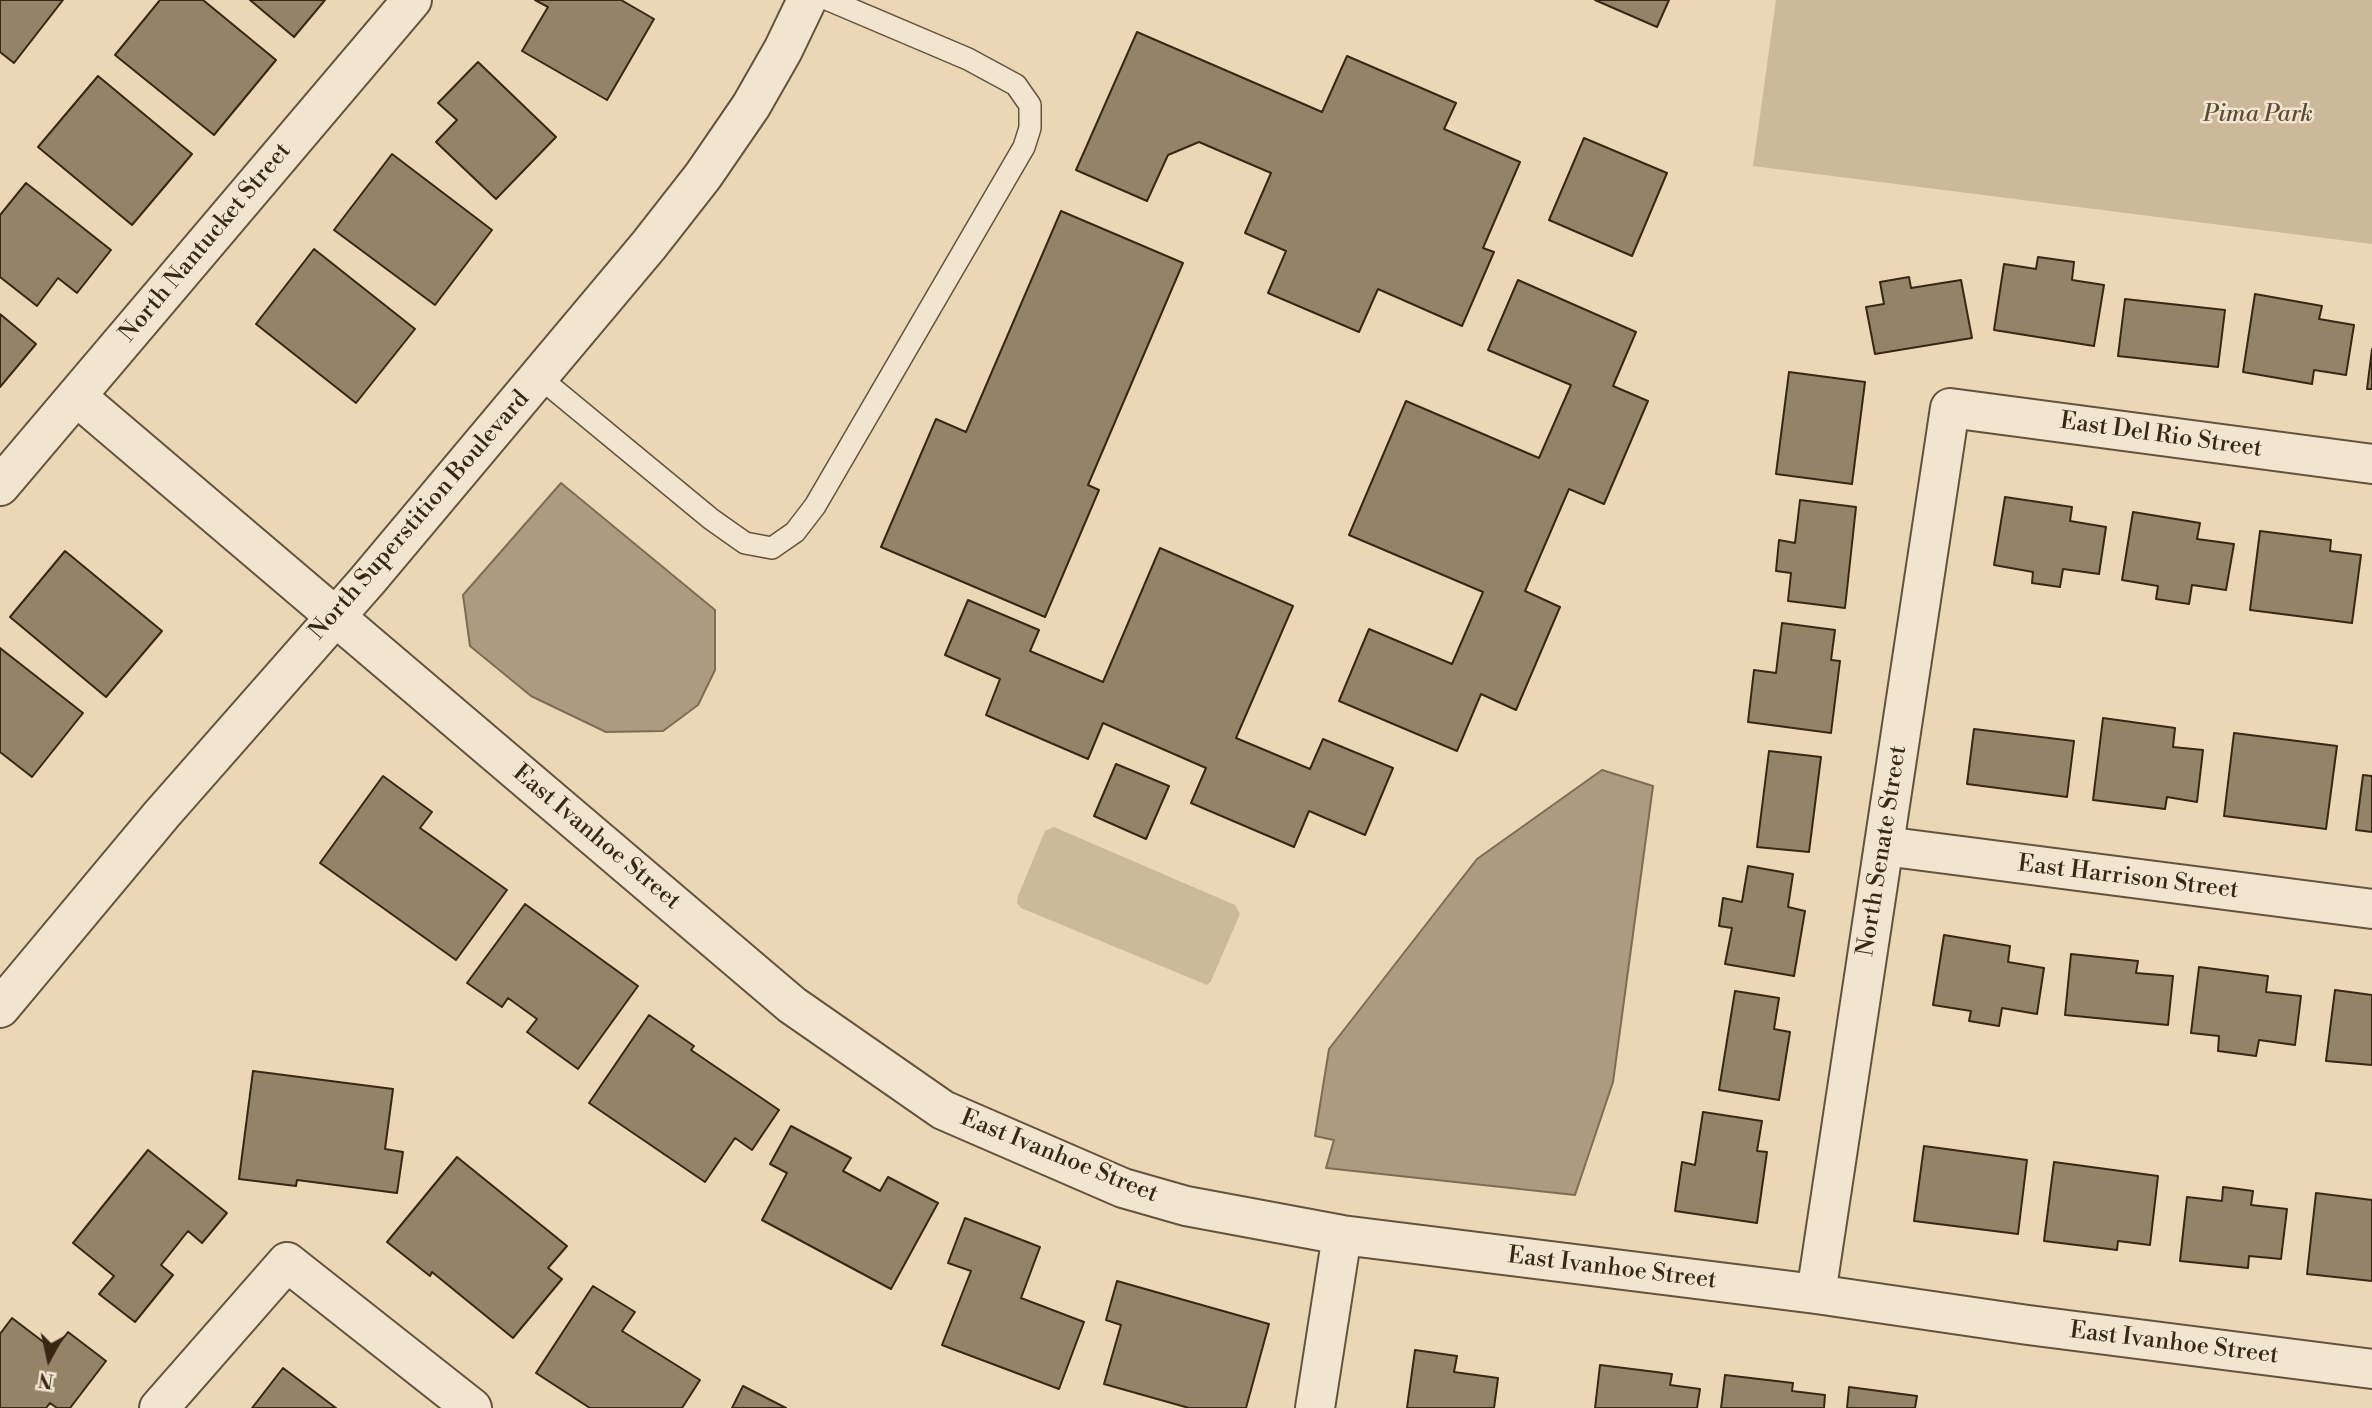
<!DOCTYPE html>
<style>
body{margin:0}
#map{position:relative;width:2372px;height:1408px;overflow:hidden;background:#ebd7b6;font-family:"Libre Bodoni",serif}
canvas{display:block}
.north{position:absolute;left:14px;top:1324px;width:70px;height:70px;-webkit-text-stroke:5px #f2e5d0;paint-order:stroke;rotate:188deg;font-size:19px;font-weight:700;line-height:28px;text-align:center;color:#372713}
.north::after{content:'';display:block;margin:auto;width:24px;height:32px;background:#372713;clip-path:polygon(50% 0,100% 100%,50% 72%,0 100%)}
</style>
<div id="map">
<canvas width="2372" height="1408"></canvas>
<div class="north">N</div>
</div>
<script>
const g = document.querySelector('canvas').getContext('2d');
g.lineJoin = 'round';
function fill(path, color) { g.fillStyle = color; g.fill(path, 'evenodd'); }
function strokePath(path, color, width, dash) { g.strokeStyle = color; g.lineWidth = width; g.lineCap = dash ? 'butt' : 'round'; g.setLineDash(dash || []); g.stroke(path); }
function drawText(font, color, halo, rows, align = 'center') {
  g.font = font + ' "Libre Bodoni",serif'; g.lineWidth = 5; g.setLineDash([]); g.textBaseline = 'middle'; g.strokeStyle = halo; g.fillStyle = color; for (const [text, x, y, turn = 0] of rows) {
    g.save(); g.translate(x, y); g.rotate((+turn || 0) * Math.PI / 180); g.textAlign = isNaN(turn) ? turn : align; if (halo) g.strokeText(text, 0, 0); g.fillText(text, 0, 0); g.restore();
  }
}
fill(new Path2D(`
 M1776,0H2372V244L1753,166Z
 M1054,827L1235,905L1240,914L1211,981L1207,985L1021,908L1017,903L1018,896L1045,831Z`), '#ccb99a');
const water = new Path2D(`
 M561,483L715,610V670L698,705L663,731L606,732L531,696L470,646L463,595Z
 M1602,770L1653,786L1613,1082L1575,1195L1326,1168L1334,1140L1315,1136L1329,1049L1477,859Z`);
fill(water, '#ae9b7f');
strokePath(water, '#7e6d54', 2);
const building = new Path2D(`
 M0,0H63L14,63L0,52Z
 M160,0H203L276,60L214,135L115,55Z
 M250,0H325L294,37Z
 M535,0H621L654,19L607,100L522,51L548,7Z
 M1595,0H1669L1657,27Z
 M1137,32L1322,112L1347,56L1456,103L1444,129L1520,162L1483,248L1494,252L1462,326L1378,289L1359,332L1268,293L1286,251L1245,233L1271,173L1199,142L1168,155L1147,201L1076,170Z
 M478,62L556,137L496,199L436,142L457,120L438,103Z
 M98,76L192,154L132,225L38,147Z
 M1584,138L1667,173L1632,256L1549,220Z
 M392,154L492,230L435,305L334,230Z
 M26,183L111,250L77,293L58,278L37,306L0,277V215Z
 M1061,211L1183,263L1088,485L1099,490L1045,617L881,547L936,419L966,432Z
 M314,249L415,329L356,403L256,324Z
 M2038,257L2074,262L2072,280L2104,285L2094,346L1994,330L2004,264L2036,269Z
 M1909,277L1911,288L1961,280L1972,338L1875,354L1866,307L1884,304L1880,282Z
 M1518,280L1636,332L1613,386L1648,401L1604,504L1569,489L1525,591L1560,607L1516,710L1481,694L1457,751L1339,701L1369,629L1452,664L1483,592L1349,535L1406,401L1539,458L1571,385L1488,350Z
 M2255,294L2322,306L2319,319L2354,325L2346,375L2314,370L2312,384L2243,372Z
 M2125,299L2225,310L2218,367L2118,356Z
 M0,314L36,344L0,387Z
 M2372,349V389H2367Z
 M1789,372L1865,382L1852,484L1776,474Z
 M2005,497L2072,507L2070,521L2106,527L2099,574L2063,569L2060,587L2032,583L2033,572L1994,565Z
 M1800,500L1856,507L1845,608L1788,601L1791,573L1776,571L1779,540L1795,543Z
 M2133,512L2200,523L2197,539L2234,544L2226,590L2192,585L2189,604L2156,599L2158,586L2122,580Z
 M2260,531L2331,540L2330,551L2361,555L2352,623L2250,610Z
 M1160,548L1293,606L1236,738L1310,769L1323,739L1393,768L1365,835L1309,811L1294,847L1191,803L1206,768L1103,723L1088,759L986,715L1000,679L945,655L968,600L1039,630L1030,651L1103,682Z
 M65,551L162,631L106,697L10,617Z
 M1782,623L1835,630L1831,660L1840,661L1831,733L1748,722L1754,670L1776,673Z
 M0,648L83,713L32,777L0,752Z
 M2103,718L2175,728L2173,747L2203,750L2197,802L2167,797L2165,809L2093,800Z
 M1974,729L2074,741L2067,797L1967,784Z
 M2234,733L2337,746L2326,829L2224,816Z
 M1769,751L1821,757L1809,852L1757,847Z
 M1116,764L1169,786L1146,839L1094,816Z
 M2363,775L2372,776V832L2356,830Z
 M383,776L432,812L420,828L507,890L456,960L320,863Z
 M1748,866L1793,874L1788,907L1805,911L1794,976L1725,964L1732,928L1719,926L1723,898L1742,902Z
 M525,904L638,986L578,1069L527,1032L537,1019L508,998L502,1007L467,983Z
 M1944,935L2010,946L2008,962L2044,968L2037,1014L2002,1008L1999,1026L1969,1021L1971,1011L1933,1005Z
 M2071,954L2138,961L2136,973L2173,976L2168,1025L2065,1015Z
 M2199,967L2268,976L2266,992L2301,996L2295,1045L2259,1040L2256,1056L2218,1051L2219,1036L2191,1033Z
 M2335,990L2372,995V1065L2326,1061Z
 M1735,991L1779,998L1774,1029L1790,1032L1779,1100L1719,1090Z
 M649,1015L694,1046L691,1050L779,1110L752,1150L735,1138L705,1182L589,1103Z
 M253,1071L393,1089L385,1149L403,1152L397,1193L297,1180L296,1186L239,1179Z
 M1703,1112L1762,1121L1757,1151L1767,1152L1757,1223L1675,1211L1682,1162L1695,1165Z
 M791,1126L851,1158L843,1171L880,1191L888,1177L938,1203L891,1289L762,1220L787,1173L770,1164Z
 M1924,1146L2027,1160L2018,1234L1914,1221Z
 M148,1150L227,1213L202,1243L188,1231L161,1265L173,1275L135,1322L99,1294L114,1276L73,1243Z
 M457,1157L567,1246L548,1268L562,1279L513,1338L432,1272L430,1276L387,1242Z
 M2054,1162L2158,1176L2150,1245L2118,1241L2117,1250L2044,1241Z
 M2223,1187L2253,1191L2251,1205L2287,1209L2281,1259L2249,1256L2248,1268L2180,1261L2187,1197L2222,1201Z
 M2316,1193L2372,1200V1281L2307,1274Z
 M965,1218L1040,1247L1021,1298L1084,1322L1059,1389L942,1345L971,1271L948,1263Z
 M1117,1281L1269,1324L1246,1408H1189L1104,1384L1121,1325L1106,1320Z
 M593,1286L635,1312L622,1331L700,1380L682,1408H590L536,1373Z
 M12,1318L54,1350L68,1332L106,1361L70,1408H57L50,1403L46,1408H0V1334Z
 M1415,1350L1457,1356L1454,1372L1498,1378L1494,1408H1407Z
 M1600,1365L1672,1374L1670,1385L1700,1389L1697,1408H1595Z
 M283,1368L336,1408H252Z
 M1725,1375L1793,1383L1792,1391L1825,1395L1824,1408H1721Z
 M743,1386L786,1408H732Z
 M1849,1387L1917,1396L1915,1408H1847Z`);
fill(building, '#958368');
strokePath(building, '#372713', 2);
const service = new Path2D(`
 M539,377L711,519L745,543L772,548L795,532L815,506L1024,147L1030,128V105L1016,85L968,59L829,0`);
const minor = new Path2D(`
 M76,396L792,1005L943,1110L1123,1188L1186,1206L1342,1235L1816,1294L2028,1325L2372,1369
 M0,486L412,0
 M1884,846L2372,909
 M1816,1294L1950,408L2372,464
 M159,1408L287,1262L472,1408
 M1315,1408L1342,1235`);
const tertiary = new Path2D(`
 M0,1008L162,814L367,581L649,245L703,176L751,106L783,50L807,0`);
strokePath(service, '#64533c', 24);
strokePath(minor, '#64533c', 42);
strokePath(tertiary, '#64533c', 42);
strokePath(service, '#f2e5d0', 21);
strokePath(minor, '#f2e5d0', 38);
strokePath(tertiary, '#f2e5d0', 38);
drawText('italic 24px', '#5c4c35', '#f2e5d0', [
 ["Pima Park",2258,115]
]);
drawText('24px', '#372713', '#f2e5d0', [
 ["North Nantucket Street",206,243,-50],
 ["East Del Rio Street",2161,436,8],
 ["North Superstition Boulevard",420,516,-49],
 ["East Ivanhoe Street",596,838,40],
 ["North Senate Street",1883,851,-81],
 ["East Harrison Street",2128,878,7],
 ["East Ivanhoe Street",1059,1157,22],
 ["East Ivanhoe Street",1612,1269,7],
 ["East Ivanhoe Street",2174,1344,7]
]);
</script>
